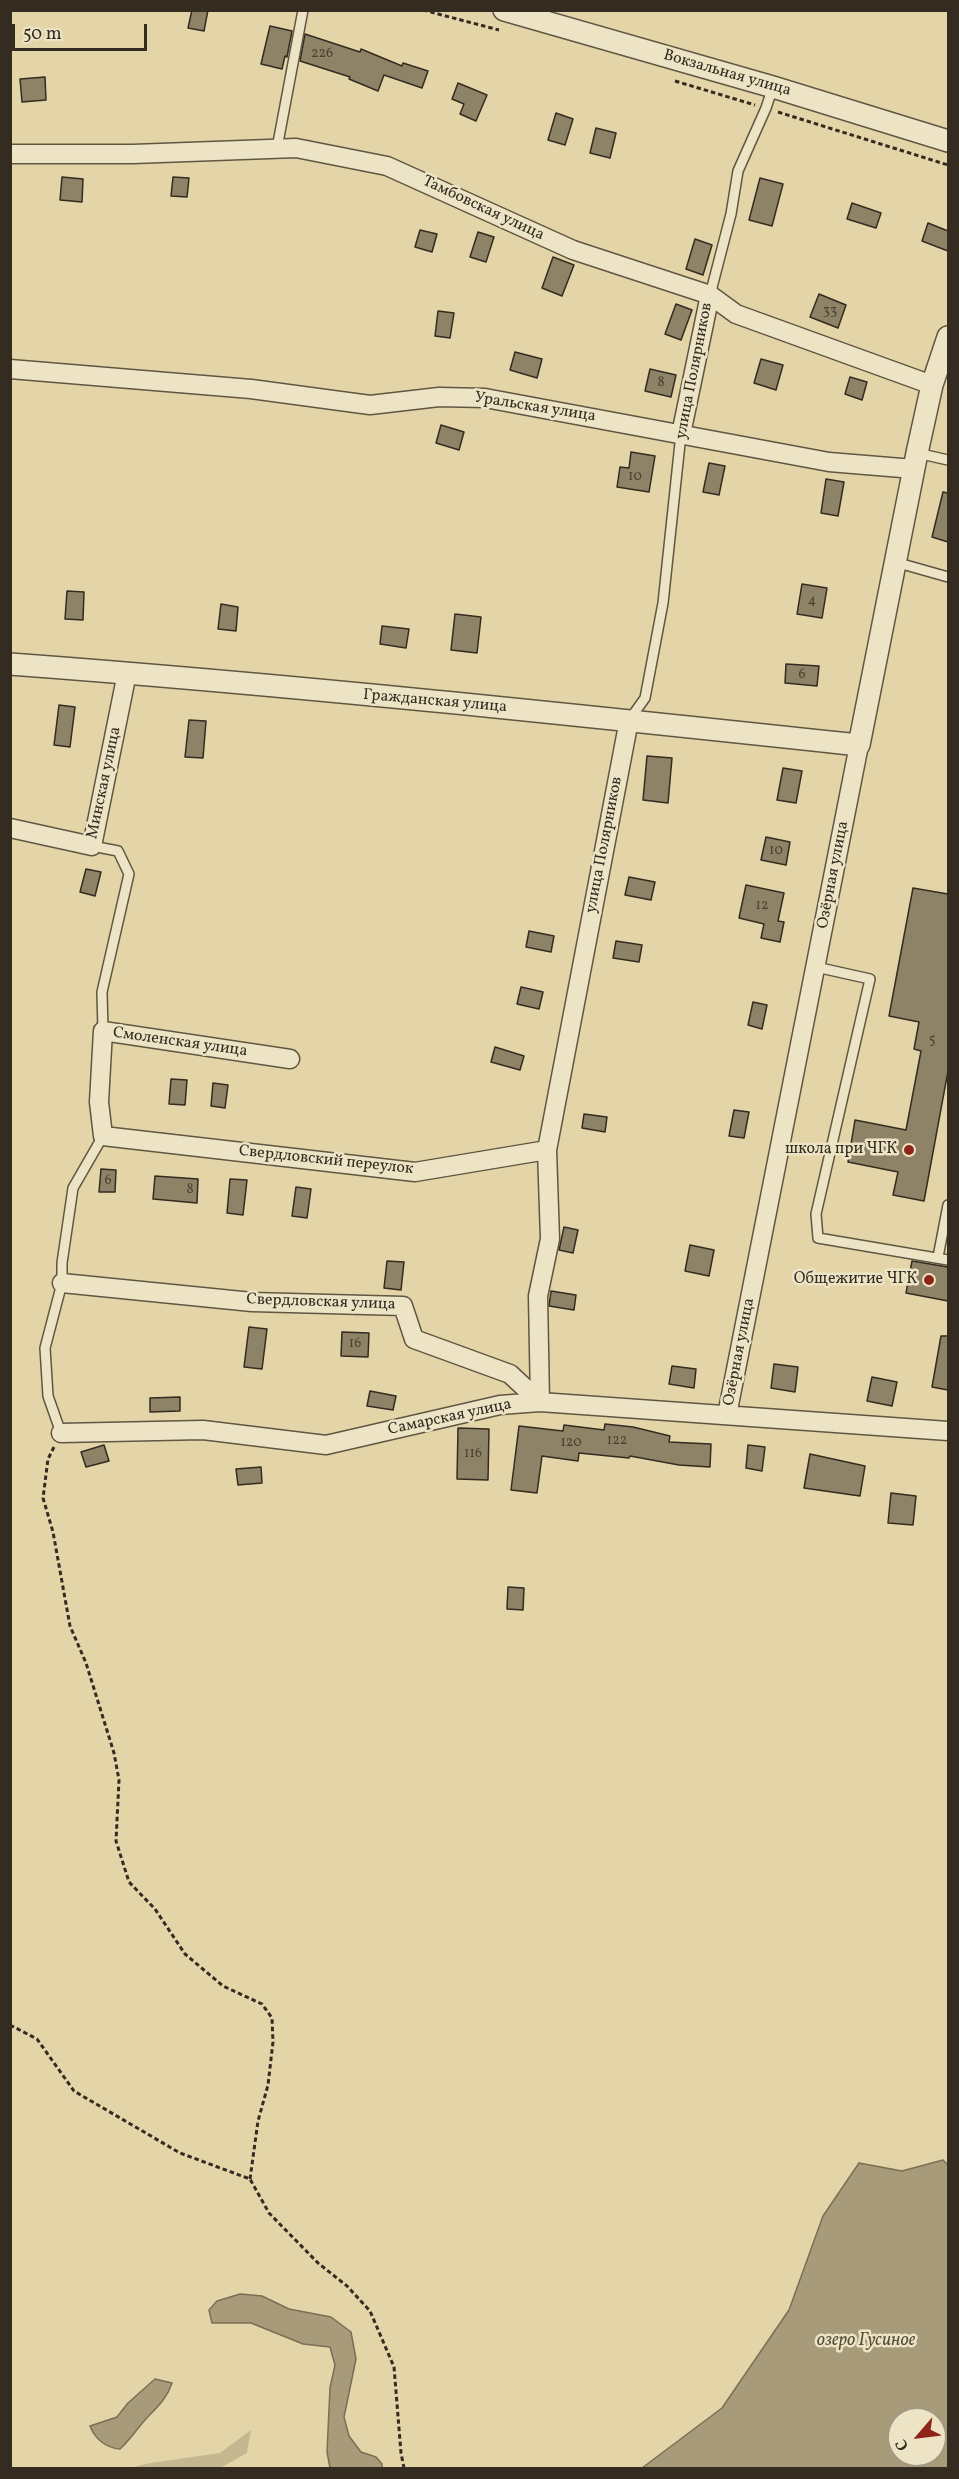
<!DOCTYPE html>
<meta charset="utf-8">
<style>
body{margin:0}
#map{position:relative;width:959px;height:2479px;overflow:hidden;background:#e3d5a7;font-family:Vollkorn,serif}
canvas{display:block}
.frame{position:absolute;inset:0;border:12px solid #342b21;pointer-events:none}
.north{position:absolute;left:887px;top:2407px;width:60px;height:60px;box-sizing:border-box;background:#ede4c6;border:2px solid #a39a84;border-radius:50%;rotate:242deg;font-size:16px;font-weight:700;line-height:24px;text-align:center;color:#342b21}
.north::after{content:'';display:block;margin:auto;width:21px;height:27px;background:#8f2418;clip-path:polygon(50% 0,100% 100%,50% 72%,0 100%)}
.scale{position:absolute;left:12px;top:24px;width:135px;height:27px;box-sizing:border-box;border:3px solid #342b21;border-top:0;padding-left:8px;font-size:18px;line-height:21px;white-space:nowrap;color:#342b21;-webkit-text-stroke:4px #ede4c6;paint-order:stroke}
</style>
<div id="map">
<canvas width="959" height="2479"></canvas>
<div class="frame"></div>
<div class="north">С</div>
<div class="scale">50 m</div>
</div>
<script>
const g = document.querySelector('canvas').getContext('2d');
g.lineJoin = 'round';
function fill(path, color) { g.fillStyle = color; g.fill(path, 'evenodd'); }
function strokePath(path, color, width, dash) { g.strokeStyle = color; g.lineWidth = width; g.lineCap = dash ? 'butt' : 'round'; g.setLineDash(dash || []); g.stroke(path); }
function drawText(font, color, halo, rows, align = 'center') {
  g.font = font + ' Vollkorn,serif'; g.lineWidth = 5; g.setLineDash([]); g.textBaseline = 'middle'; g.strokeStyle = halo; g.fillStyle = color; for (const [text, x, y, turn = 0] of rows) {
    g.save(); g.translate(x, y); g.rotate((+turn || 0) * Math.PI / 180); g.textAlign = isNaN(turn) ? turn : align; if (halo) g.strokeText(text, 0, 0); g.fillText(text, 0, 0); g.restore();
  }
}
fill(new Path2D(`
 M251,2430L247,2453L220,2468H129L151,2463L220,2453Z`), '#c5b890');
const water = new Path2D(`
 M943,2160L948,2165V2468H642L722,2408L789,2310L823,2216L859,2163L902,2171ZM899,2419H935V2455H899Z
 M240,2294L262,2296L289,2309L331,2317L351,2332L356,2359L344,2417L349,2436L361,2452L376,2457L382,2464V2468H330L327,2452L330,2388L335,2365L330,2347L303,2344L251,2323H212L209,2310L217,2301Z
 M155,2379L172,2383C167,2399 156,2408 145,2420C136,2430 130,2440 120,2449C106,2448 95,2439 90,2426L117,2417L128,2403Z`);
fill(water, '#a89b79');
strokePath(water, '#7a6e56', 1.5);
const building = new Path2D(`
 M192,10H208L204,31L188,28Z
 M270,26L292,31L287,57L285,56L282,69L261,64Z
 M305,34L360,52L361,49L402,66L403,63L428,71L422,88L384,75L378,91L349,79L350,77L300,61Z
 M45,77L46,100L22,102L20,79Z
 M458,83L487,95L476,121L460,114L464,104L452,99Z
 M556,113L573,119L565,145L548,140Z
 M596,128L616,133L610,158L590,153Z
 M62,177L83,179L82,202L60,200Z
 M173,177L189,178L187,197L171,196Z
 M760,178L783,184L772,226L749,220Z
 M852,203L881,213L876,228L847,219Z
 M928,223L948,231V251L922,241Z
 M420,230L437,234L432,252L415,247Z
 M478,232L494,237L486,262L470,257Z
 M695,239L712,245L703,275L686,269Z
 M553,257L574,265L562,296L542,288Z
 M819,294L846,305L838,328L810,317Z
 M676,304L692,310L681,340L665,334Z
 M438,311L454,313L450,338L435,336Z
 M515,352L542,359L537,378L510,370Z
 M761,359L783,365L776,390L754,383Z
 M650,369L676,375L671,397L645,391Z
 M850,377L867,382L862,400L845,394Z
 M441,425L464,432L459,450L436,443Z
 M631,452L655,456L649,492L617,487L620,467L629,468Z
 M709,463L725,466L719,495L703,492Z
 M826,479L844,482L838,516L821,513Z
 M943,492L948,493V542L932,537Z
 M802,584L827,588L822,618L797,614Z
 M67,591L84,592L83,620L65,619Z
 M221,604L238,607L236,631L218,629Z
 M455,614L481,617L477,653L451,650Z
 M382,626L409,629L406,648L380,644Z
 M786,664L819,666L817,686L785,683Z
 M59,705L75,707L70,747L54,745Z
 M189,720L206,721L203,758L185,757Z
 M647,756L672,758L668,803L643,800Z
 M783,768L802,771L796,803L777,800Z
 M766,837L790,842L786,865L761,860Z
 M86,869L101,872L95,896L80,892Z
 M629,877L655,882L651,900L625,895Z
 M746,885L784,893L778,921L784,922L780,942L761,938L764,924L739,918Z
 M913,888L948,894V1071L924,1201L893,1195L898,1172L848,1162L855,1120L906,1130L921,1051L914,1049L919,1022L889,1016Z
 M529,931L554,936L551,952L526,947Z
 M616,941L642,945L639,962L613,958Z
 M521,987L543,992L539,1009L517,1004Z
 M753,1002L767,1005L762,1029L748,1025Z
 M495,1047L524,1056L520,1070L491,1062Z
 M171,1079L187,1080L185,1105L169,1104Z
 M213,1083L228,1085L225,1108L211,1106Z
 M734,1110L749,1112L744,1138L729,1136Z
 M584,1114L607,1117L605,1132L582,1128Z
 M101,1169L116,1170L115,1192H99Z
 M155,1176L198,1179L197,1203L153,1199Z
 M230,1179L247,1180L243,1215L227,1213Z
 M296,1187L311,1189L307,1218L292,1216Z
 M564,1227L578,1230L573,1253L559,1250Z
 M690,1245L714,1250L709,1276L685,1271Z
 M387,1261L404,1262L401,1290L384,1288Z
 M912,1261L948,1267V1301L906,1293Z
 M551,1291L576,1295L574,1310L549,1306Z
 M249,1327L267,1329L262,1369L244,1367Z
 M342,1332L369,1333L368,1357L341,1356Z
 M941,1336H948V1390L932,1387Z
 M774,1364L798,1367L795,1392L771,1388Z
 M672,1366L696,1369L694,1388L669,1384Z
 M872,1377L897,1382L892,1406L867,1401Z
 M370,1391L396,1396L393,1410L367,1406Z
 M180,1397V1411L150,1412V1398Z
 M605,1424L633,1427L670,1436L669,1442L711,1444L710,1467L679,1465L630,1456L629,1458L579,1453L578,1461L542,1456L537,1493L511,1490L519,1426L563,1431L564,1425L604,1430Z
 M458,1428L489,1429L488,1480L457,1479Z
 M104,1445L109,1461L86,1467L81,1452Z
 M748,1445L765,1447L762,1471L746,1468Z
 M810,1454L865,1466L860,1496L804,1488Z
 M261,1467L262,1483L238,1485L236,1469Z
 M891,1493L916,1496L913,1525L888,1523Z
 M508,1587L524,1588L523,1610L507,1609Z`);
fill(building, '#8f8367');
strokePath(building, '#342b21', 1.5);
const service = new Path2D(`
 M277,148L303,10
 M710,295L731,214L738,171L766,108L773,87
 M917,453L948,460
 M895,562L948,577
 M630,719L645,698L663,603L681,434
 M92,846L118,851L129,874L102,992L103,1031
 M816,967L870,979L816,1214L818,1238L948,1260
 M938,1257L948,1205
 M61,1433L48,1396L45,1348L62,1283V1263L73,1188L103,1136`);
const minor = new Path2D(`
 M10,154H133L296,148L387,166L573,250L710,295L736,314L932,385
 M10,369L251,389L370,405L439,397L485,398L829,462L914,469
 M681,434L710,295
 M10,828L92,846L127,673
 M290,1059L103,1031L99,1102L103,1136L415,1172L547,1150
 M62,1283L252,1302L403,1306L414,1339L510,1374L540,1402
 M540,1402L538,1296L550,1239L547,1150L629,720
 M727,1415L859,745
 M61,1433L203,1430L326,1445L500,1405L540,1402L948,1431`);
const tertiary = new Path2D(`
 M504,10L773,87L948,141
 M10,664C294,685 577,715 859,745L917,453L932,385L948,337`);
strokePath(service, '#605642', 12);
strokePath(minor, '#605642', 21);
strokePath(tertiary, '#605642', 24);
strokePath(new Path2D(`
 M423,10L499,30
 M675,81L755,105
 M778,112L948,165
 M54,1447L48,1459L43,1498L53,1532L70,1626L86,1663L114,1753L119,1780L116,1841L129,1882L155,1909L185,1954L223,1986L262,2004L272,2018L273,2042L268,2085L258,2121L250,2179
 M10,2025L37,2039L74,2091L180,2153L250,2179L269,2213L318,2263L347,2286L370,2311L394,2367L401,2453L404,2468`), '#342b21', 3, [4.5, 3]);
strokePath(service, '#ede4c6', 9);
strokePath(minor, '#ede4c6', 18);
strokePath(tertiary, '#ede4c6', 21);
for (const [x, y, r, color] of [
 [909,1150,6,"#8f2418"],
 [929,1280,6,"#8f2418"]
]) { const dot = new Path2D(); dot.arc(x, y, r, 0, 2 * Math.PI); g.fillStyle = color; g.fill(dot); strokePath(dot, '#ede4c6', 2); }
drawText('14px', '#4b4132', null, [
 ["226",322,54],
 ["33",830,311],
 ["8",661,383],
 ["10",635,477],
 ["4",812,601],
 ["6",802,675],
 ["10",776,851],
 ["12",762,906],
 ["5",932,1040],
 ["6",108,1181],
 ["8",190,1190],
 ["16",355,1344],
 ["122",617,1441],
 ["120",571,1443],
 ["116",473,1454]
]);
drawText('16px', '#342b21', '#ede4c6', [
 ["Вокзальная улица",727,74,16],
 ["Тамбовская улица",483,209,25],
 ["улица Полярников",695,371,-79],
 ["Уральская улица",535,408,9],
 ["Гражданская улица",435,702,5],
 ["Минская улица",105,783,-78],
 ["улица Полярников",605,845,-79],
 ["Озёрная улица",834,875,-79],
 ["Смоленская улица",180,1043,8],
 ["Свердловский переулок",326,1161,6],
 ["Свердловская улица",321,1303,2],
 ["Озёрная улица",740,1352,-79],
 ["Самарская улица",450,1418,-12]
]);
drawText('16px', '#342b21', '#ede4c6', [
 ["школа при ЧГК",897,1150],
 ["Общежитие ЧГК",917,1280]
], 'right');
drawText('italic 18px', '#574d3b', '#ede4c6', [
 ["озеро Гусиное",866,2342]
]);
</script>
